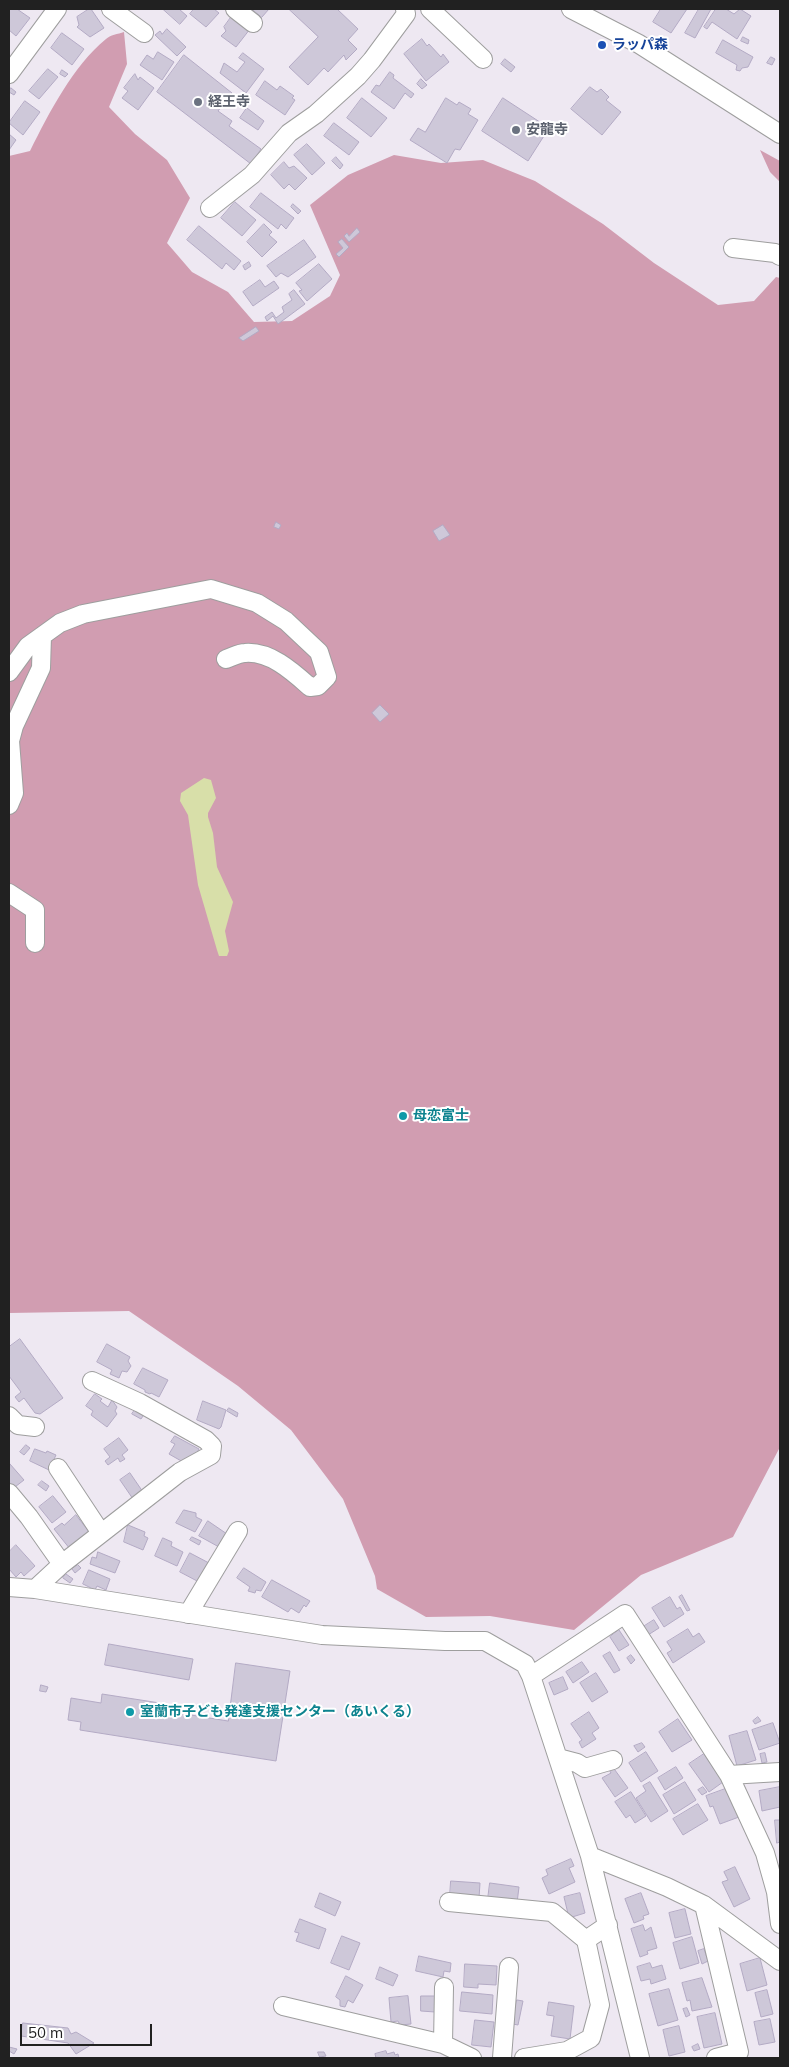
<!DOCTYPE html>
<meta charset="utf-8">
<style>
body{margin:0}
#map{position:relative;width:789px;height:2067px;overflow:hidden;background:#eee8f2;font-family:Mulish,sans-serif}
canvas{display:block}
.frame{position:absolute;inset:0;border:10px solid #212121;pointer-events:none}
.scale{position:absolute;left:20px;top:2024px;width:132px;height:22px;box-sizing:border-box;border:2px solid #212121;border-top:0;padding-left:6px;font-size:15px;line-height:18px;white-space:nowrap;color:#212121;-webkit-text-stroke:4px #fff;paint-order:stroke}
</style>
<div id="map">
<canvas width="789" height="2067"></canvas>
<div class="frame"></div>
<div class="scale">50 m</div>
</div>
<script>
const g = document.querySelector('canvas').getContext('2d');
g.lineJoin = 'round';
function fill(path, color) { g.fillStyle = color; g.fill(path, 'evenodd'); }
function strokePath(path, color, width, dash) { g.strokeStyle = color; g.lineWidth = width; g.lineCap = dash ? 'butt' : 'round'; g.setLineDash(dash || []); g.stroke(path); }
function drawText(font, color, halo, rows, align = 'center') {
  g.font = font + ' Mulish,"Noto Sans JP",sans-serif'; g.lineWidth = 4; g.setLineDash([]); g.textBaseline = 'middle'; g.strokeStyle = halo; g.fillStyle = color; for (const [text, x, y, turn = 0] of rows) {
    g.save(); g.translate(x, y); g.rotate((+turn || 0) * Math.PI / 180); g.textAlign = isNaN(turn) ? turn : align; if (halo) g.strokeText(text, 0, 0); g.fillText(text, 0, 0); g.restore();
  }
}
fill(new Path2D(`
 M124,32L127,64L109,107L135,134L167,160L190,198L167,243L192,272L228,292L254,322L292,321L330,296L340,275L310,205L348,175L394,155L441,163L483,160L535,181L603,224L654,263L718,305L754,301L776,277L780,278V1447L733,1537L641,1575L574,1630L490,1616L426,1617L377,1589L375,1576L343,1499L291,1430L238,1386L129,1311L9,1313V156L30,151C49,113 73,66 106,39C110,35 118,34 124,32Z
 M760,150L780,161V182L770,172Z`), '#d19db1');
fill(new Path2D(`
 M204,778L211,780L216,798L208,813V817L213,833L217,867L233,902L225,931L229,951L227,956H219L217,950L198,885L188,815L180,801L181,793Z`), '#d8dfa9');
const building = new Path2D(`
 M9,9H17L30,18L16,36L9,30Z
 M89,9H91L104,28L90,37L77,27L79,25L77,17Z
 M163,9H179L187,16L180,24Z
 M194,9H214L219,13L206,27L190,14Z
 M252,9H269L262,17Z
 M289,9H337L358,29L348,40L357,49L346,60L344,55L328,72L324,68L308,85L289,67L318,37Z
 M661,9H687L671,33L653,22Z
 M699,9H711L695,38L685,33Z
 M716,9H726L734,14L740,9L751,16L737,39L712,22L707,29L704,27Z
 M232,16L250,29L236,47L221,36L226,31L224,27Z
 M167,29L186,47L177,56L155,35L160,31L162,34Z
 M62,33L84,49L72,65L51,48Z
 M743,37L749,40L748,44L741,41Z
 M422,39L427,46L429,44L441,57L443,54L449,62L426,81L404,54Z
 M723,40L753,57L748,67L742,68L740,71L736,70L737,65L716,53Z
 M158,52L174,62L162,80L140,65L147,55L153,59Z
 M243,53L264,69L246,93L220,73L224,63L237,72L245,62L239,58Z
 M184,55L232,93L218,111L232,121L229,126L261,149L251,164L157,92Z
 M771,57L775,59L772,65L767,63Z
 M505,59L515,67L511,72L501,64Z
 M48,69L58,77L39,99L29,91Z
 M62,70L68,74L65,77L60,74Z
 M390,72L394,75L393,78L414,94L411,98L405,93L394,109L371,92L376,85L379,86Z
 M135,74L138,80L140,77L154,88L138,110L122,98L128,91L124,88Z
 M421,79L427,85L422,89L417,84Z
 M265,81L277,90L280,86L294,96L292,98L295,100L285,115L256,95Z
 M590,87L597,92L601,89L609,97L606,100L621,112L602,135L571,109Z
 M11,88L16,92L14,95L9,92Z
 M362,98L387,118L371,137L347,118Z
 M446,98L457,105L459,102L471,109L468,114L478,120L460,150L455,149L447,163L410,140L418,128L425,132Z
 M503,98L549,128L528,161L482,131Z
 M25,101L40,112L23,135L9,123Z
 M247,108L264,121L258,130L240,118Z
 M334,123L359,142L349,155L324,136Z
 M9,134L16,140L9,150Z
 M307,144L325,163L312,175L294,155Z
 M336,157L343,165L340,169L332,161Z
 M284,162L289,168L294,166L307,178L295,190L289,184L284,189L271,175Z
 M261,193L294,218L286,229L281,224L278,229L250,207Z
 M235,202L256,220L242,236L221,218Z
 M293,204L301,211L298,214L291,207Z
 M264,224L272,232L269,235L277,242L262,257L247,242Z
 M199,226L241,261L234,270L226,263L222,269L187,240Z
 M357,228L360,232L349,242L344,236L347,233L349,236Z
 M342,239L349,247L339,257L336,254L343,248L338,242Z
 M304,240L316,257L288,277L281,273L276,277L267,266Z
 M249,262L251,266L245,270L243,266Z
 M319,264L332,279L307,301L299,291L302,290L296,283Z
 M260,280L265,287L274,281L279,288L253,306L243,292Z
 M294,290L305,304L278,324L273,316L267,321L265,317L272,312L276,318L284,312L282,307L292,300L289,294Z
 M256,327L259,331L243,341L239,338Z
 M276,522L281,525L279,529L274,527Z
 M443,525L450,535L439,541L433,531Z
 M380,705L389,714L380,722L372,713Z
 M20,1339L63,1398L40,1414L35,1413L24,1398L19,1402L15,1397L21,1392L9,1376V1347Z
 M107,1344L130,1357L128,1361L131,1366L127,1372L122,1371L119,1378L110,1374L112,1370L97,1362Z
 M143,1368L168,1380L159,1397L151,1393L150,1394L145,1392V1390L134,1384Z
 M95,1394L102,1399L100,1401L108,1407L112,1400L117,1407L115,1411L117,1414L107,1427L91,1415L93,1411L86,1406Z
 M203,1401L226,1410L221,1427L219,1429L197,1420Z
 M137,1407L145,1413L141,1419L132,1414Z
 M229,1408L238,1413L237,1417L227,1411Z
 M175,1436L199,1449L190,1466L169,1454L175,1444L171,1442Z
 M119,1438L128,1450L122,1455L125,1459L120,1462L118,1458L108,1465L105,1461L110,1457L104,1449Z
 M26,1445L30,1448L24,1455L20,1452Z
 M35,1449L46,1453L47,1451L56,1455L49,1470L30,1461Z
 M10,1464L24,1480L11,1490L9,1487Z
 M130,1473L143,1492L133,1499L120,1480Z
 M42,1481L49,1486L46,1491L38,1485Z
 M53,1496L66,1512L52,1523L39,1507Z
 M184,1510L196,1513V1517L202,1520L195,1532L176,1523Z
 M76,1515L90,1533L70,1549L54,1529L62,1523L64,1525Z
 M208,1521L227,1534L219,1547L199,1536Z
 M128,1525L145,1532L144,1536L148,1538L143,1550L124,1542Z
 M192,1537L201,1541L199,1545L190,1540Z
 M163,1538L172,1542L171,1546L183,1552L177,1566L155,1556Z
 M16,1545L35,1566L24,1576L21,1572L16,1577L9,1569V1552Z
 M98,1552L120,1561L115,1573L90,1564L92,1557L96,1558Z
 M190,1553L209,1563L199,1582L180,1572Z
 M78,1565L81,1568L75,1573L72,1569Z
 M244,1568L266,1582L261,1591L256,1590L255,1593L248,1591L250,1587L237,1578Z
 M89,1570L110,1579L106,1590L97,1586L95,1590L83,1584Z
 M66,1574L73,1579L70,1583L63,1578Z
 M272,1580L310,1601L306,1607L304,1605L299,1613L291,1608L288,1612L262,1597Z
 M682,1595L690,1610L687,1611L679,1597Z
 M670,1597L677,1609L680,1607L684,1614L664,1627L652,1608Z
 M654,1620L659,1628L648,1635L643,1627Z
 M688,1629L693,1637L699,1633L705,1642L673,1663L667,1653L672,1650L667,1642Z
 M619,1630L629,1645L619,1651L610,1637Z
 M109,1644L193,1659L189,1680L105,1665Z
 M610,1652L620,1670L614,1673L603,1656Z
 M631,1655L635,1660L631,1664L627,1658Z
 M582,1662L589,1672L573,1683L566,1672Z
 M236,1663L290,1671L276,1761L80,1730L81,1722L68,1720L71,1698L101,1703L102,1694L192,1708L191,1715L228,1721Z
 M596,1673L608,1692L592,1702L580,1683Z
 M563,1677L568,1689L554,1695L549,1683Z
 M41,1685L48,1687L46,1692L40,1691Z
 M589,1712L599,1728L592,1733L596,1739L582,1748L579,1742L582,1740L571,1724Z
 M758,1717L761,1721L755,1724L753,1721Z
 M678,1719L692,1740L672,1752L659,1732Z
 M773,1723L780,1743L759,1750L752,1730Z
 M747,1731L756,1760L737,1766L729,1736Z
 M642,1743L645,1747L638,1752L634,1746Z
 M646,1752L658,1771L641,1782L629,1763Z
 M765,1753L767,1762L762,1763L760,1754Z
 M704,1754L723,1782L709,1792L689,1764Z
 M612,1766L628,1788L615,1797L602,1778L611,1773L608,1768Z
 M676,1767L683,1778L665,1790L658,1778Z
 M650,1782L668,1811L651,1822L636,1798L646,1791L643,1786Z
 M685,1782L696,1800L674,1814L663,1795Z
 M703,1787L707,1792L702,1795L698,1790Z
 M780,1787V1807L762,1811L759,1791Z
 M728,1788L739,1817L720,1824L713,1806L710,1807L706,1796Z
 M631,1792L646,1816L635,1823L630,1815L626,1818L615,1802Z
 M698,1804L708,1820L683,1835L673,1819Z
 M775,1820H780V1842L777,1843Z
 M571,1859L574,1866L569,1868L575,1882L549,1894L542,1878L548,1875L546,1870Z
 M735,1867L750,1899L734,1907L722,1882L728,1880L724,1872Z
 M451,1881L480,1883L479,1898L450,1896Z
 M490,1883L519,1887L517,1903L488,1899Z
 M320,1893L341,1902L335,1916L315,1907Z
 M580,1893L585,1913L569,1918L564,1897Z
 M641,1893L649,1914L643,1916L644,1919L634,1923L625,1899Z
 M685,1909L691,1934L675,1938L669,1913Z
 M300,1919L326,1929L319,1949L296,1941L299,1933L295,1932Z
 M643,1925L645,1931L651,1927L657,1948L647,1951L648,1954L640,1957L631,1929Z
 M342,1936L360,1943L349,1970L331,1963Z
 M692,1937L699,1963L680,1969L673,1943Z
 M704,1949L708,1961L702,1964L698,1951Z
 M419,1956L451,1963L450,1972L444,1971L443,1977L416,1971Z
 M760,1958L767,1985L747,1991L740,1964Z
 M650,1963L652,1968L662,1965L666,1979L651,1984L650,1979L641,1981L637,1967Z
 M465,1964L497,1966L496,1985L478,1984V1988L464,1987Z
 M380,1967L398,1975L393,1986L376,1979Z
 M346,1976L363,1985L353,2003L348,2000L345,2007L340,2006V2000L336,1997Z
 M702,1978L712,2007L692,2011L690,2000L687,2001L682,1983Z
 M669,1989L678,2020L658,2026L649,1994Z
 M767,1990L773,2014L761,2017L755,1993Z
 M462,1992L493,1995L492,2014L460,2011Z
 M408,1996L411,2024L400,2025L398,2021L391,2022L389,1998Z
 M421,1996H435V2012L421,2011Z
 M517,2000L523,2001L518,2025L513,2024Z
 M549,2002L574,2006L570,2039L551,2036L554,2016L547,2015Z
 M687,2008L690,2015L686,2017L683,2009Z
 M715,2013L722,2044L704,2048L697,2017Z
 M770,2019L775,2042L759,2045L754,2022Z
 M475,2020L494,2022L491,2047L472,2045Z
 M23,2023L68,2028L71,2034L76,2032L94,2043L76,2054L68,2043L21,2036Z
 M679,2026L685,2052L669,2056L663,2030Z
 M698,2044L700,2049L694,2051L692,2047Z
 M9,2047L17,2049L14,2054L9,2051Z
 M386,2051L387,2054L394,2052L395,2055L398,2054L399,2058H376L375,2054Z
 M318,2052H324L326,2056L320,2057Z`);
fill(building, '#cec8d9');
strokePath(building, '#b3aac4', 1);
const minor = new Path2D(`
 M111,9L144,33
 M235,9L253,23
 M430,9L483,59
 M571,9L639,44L780,134
 M9,74L57,9
 M210,208L252,175L289,133L316,114L358,76L372,60L406,14L405,9
 M733,248L775,253L780,256
 M9,672L28,646L60,623L83,614L211,589L257,603L286,621L319,652L327,677L318,686L310,687C292,671 270,651 245,653C239,653 232,657 226,659
 M9,805L14,793L10,741L14,726L41,668L42,636
 M9,893L35,910V943
 M9,1416L18,1425L35,1427
 M58,1468L101,1533
 M9,1493L29,1517L62,1564
 M9,1587L35,1589L322,1635L445,1641H485L525,1664L531,1676L590,1856L640,2058
 M35,1589L62,1564L180,1472L211,1455L212,1446L206,1440L140,1403L92,1381
 M188,1614L238,1531
 M531,1676L625,1614L729,1775L765,1853L776,1892L780,1924
 M558,1758L577,1763L585,1768L613,1760
 M729,1775L780,1772
 M590,1856L667,1887L704,1905L780,1961
 M449,1902L552,1912L586,1940
 M704,1905L739,2052L716,2058
 M283,2006L443,2044L472,2058
 M443,2044L444,1987
 M502,2058L509,1967
 M524,2058L567,2051L591,2038L600,2005L586,1940L608,1925`);
strokePath(minor, '#9e9e9e', 20);
strokePath(minor, '#fff', 18);
for (const [x, y, r, color] of [
 [602,45,5,"#1a4fb4"],
 [198,102,5,"#6b7280"],
 [516,130,5,"#6b7280"],
 [403,1116,5,"#0f9aa8"],
 [130,1712,5,"#0f9aa8"]
]) { const dot = new Path2D(); dot.arc(x, y, r, 0, 2 * Math.PI); g.fillStyle = color; g.fill(dot); strokePath(dot, '#fff', 2); }
drawText('bold 14px', '#164399', '#fff', [
 ["ラッパ森",612,45]
], 'left');
drawText('bold 14px', '#5b616d', '#fff', [
 ["経王寺",208,102],
 ["安龍寺",526,130]
], 'left');
drawText('bold 14px', '#0d838f', '#fff', [
 ["母恋富士",413,1116],
 ["室蘭市子ども発達支援センター（あいくる）",140,1712]
], 'left');
</script>
